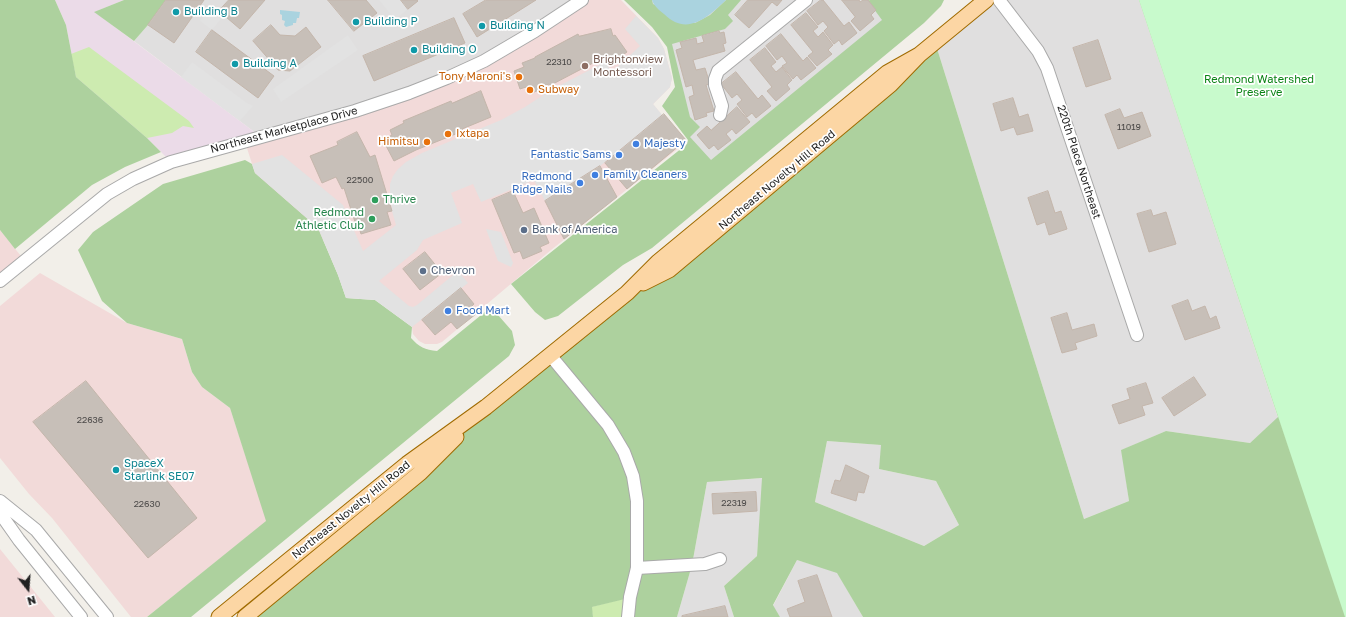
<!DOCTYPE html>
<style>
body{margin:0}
#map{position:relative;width:1346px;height:617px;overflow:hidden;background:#f2efe9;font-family:"Golos Text",sans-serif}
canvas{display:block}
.north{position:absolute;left:8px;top:569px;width:40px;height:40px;-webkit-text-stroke:3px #fff;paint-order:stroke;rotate:163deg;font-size:11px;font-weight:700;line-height:16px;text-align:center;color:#222}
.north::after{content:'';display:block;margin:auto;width:14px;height:18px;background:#222;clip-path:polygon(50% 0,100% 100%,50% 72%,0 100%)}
</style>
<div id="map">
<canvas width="1346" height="617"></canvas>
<div class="north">N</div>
</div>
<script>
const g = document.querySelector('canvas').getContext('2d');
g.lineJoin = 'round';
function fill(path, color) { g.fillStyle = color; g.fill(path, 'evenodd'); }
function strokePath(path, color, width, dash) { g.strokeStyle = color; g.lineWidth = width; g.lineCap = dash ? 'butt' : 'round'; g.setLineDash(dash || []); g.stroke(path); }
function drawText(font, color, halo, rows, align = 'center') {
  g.font = font + ' "Golos Text",sans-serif'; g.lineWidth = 3.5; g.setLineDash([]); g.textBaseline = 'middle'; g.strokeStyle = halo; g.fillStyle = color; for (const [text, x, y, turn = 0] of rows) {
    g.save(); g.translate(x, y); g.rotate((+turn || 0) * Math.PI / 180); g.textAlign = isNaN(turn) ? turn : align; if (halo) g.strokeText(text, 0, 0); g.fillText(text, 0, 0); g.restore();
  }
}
fill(new Path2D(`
 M166,0H582L447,78L261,137L134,41L148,25Z
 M643,0H912L712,170L673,113L680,93L666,34Z
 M986,0H1139L1278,418L1250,443L1166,431L1122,450L1129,501L1084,519L935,42Z
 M827,441L882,445L879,469L936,481L959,525L924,546L815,502Z
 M763,478L757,556L724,586L734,617H677L692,565L707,482Z
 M797,560L837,572L863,617H780L773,606Z`), '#e0dfdf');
fill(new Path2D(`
 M582,0H621L658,38L664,49L672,78L670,87L653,104L685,143L551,250L442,342L437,344H425L419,341L413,334L412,327L255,173L245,142L447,78Z
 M0,230L25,261L0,281Z
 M40,273L127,323L182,339L192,372L202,387L230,408L267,521L147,617H131L52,518L29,494L0,458V306Z
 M0,549L55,617H0Z`), '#f2dad9');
fill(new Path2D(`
 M55,0H124L95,12L261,137L171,162L147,138L76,77L66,25Z`), '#ebdbe8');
fill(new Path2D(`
 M89,47L189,121L194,128L183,126L172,133L147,138L76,77L71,54Z
 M630,597L628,617H593L591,607Z`), '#cdebb0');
fill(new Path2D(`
 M0,0H55L66,25L76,77L147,138L161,152L125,167L92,185L15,249L0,230Z
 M124,0H166L148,25L134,41L94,12Z
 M624,0H652L653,4L695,23L710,15L726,0H741L728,15L733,21L725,29L672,44L690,117L700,127L690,137L711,160L882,20L868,1L870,0H944L941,6L924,23L652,248L623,265L558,316L545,320L535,312L511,284L687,144L688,140L662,106L675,87L667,47L652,27Z
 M1139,0H1346V617H863L837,573L797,560L773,605L780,617H734L724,586L757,556L762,478L707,482L692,565L677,617H628L629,598L592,607L593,617H245L486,407L935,42L1084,519L1129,501L1121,450L1166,431L1250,443L1278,417ZM827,441L881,445L879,469L936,481L959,525L924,546L815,502Z
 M245,160L252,164L255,173L318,228L338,275L346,298L375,300L412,327L411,338C419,347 425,350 437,351L491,307L512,331L515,345L509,356L191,617H147L266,521L230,408L202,387L192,372L182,339L127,323L102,301L78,250L93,232L163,184Z`), '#add19e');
fill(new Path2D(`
 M1139,0H1346V617H1345Z`), '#c8facc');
fill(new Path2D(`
 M379,0H401L408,9L395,20Z
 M209,10L221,19L212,30L200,21Z
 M636,16L658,38L664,49L672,78L670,87L653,104L663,116L600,166L545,201L534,180L481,202L473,184L451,193L462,223L423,240L417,250L379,281L409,306L413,307L417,305L453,275L455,271H458L468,283L412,327L375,300L346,298L338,275L318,228L255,173L252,164L282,155L343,205L363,251L396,225L392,211L390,192V184L393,176L398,169L406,162L422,153L501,120L525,107L551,90L605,62L612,72L640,46L625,29Z
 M348,35L358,50L281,102L273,89Z
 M192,62L247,103L253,106L240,121L181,77Z
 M486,229L501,232L513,263L511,267L498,261Z`), '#e2e2e2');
fill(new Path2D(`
 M652,0H726C708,17 687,37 664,14C659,10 654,6 652,0Z
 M280,10L300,12L299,18H297L296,23H293V25L286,27L284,25L285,21L282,20V15L280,14Z`), '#aad3df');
const building = new Path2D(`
 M166,0H204L174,43L148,25Z
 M229,0H265L240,29L219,11Z
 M328,0H366L377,13L354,31Z
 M401,0H417L418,1L408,9Z
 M486,0H536L477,37L463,14Z
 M748,0H782L777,6L772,2L749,28L735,15Z
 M821,0H823L844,26L849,22L857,33L842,45L839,40L834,44L824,31L828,27L823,21L818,25L807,11Z
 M842,0H859L860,2L863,0H868L876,10L871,15L874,19L860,31L851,21L855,17Z
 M806,13L818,27L813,31L818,37L823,32L833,45L828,50L832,54L817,66L808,56L813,52L791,25Z
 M454,18L465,43L374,81L363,56Z
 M271,25L280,35L295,36L306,27L321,47L290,71L278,70L253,41Z
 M611,29L613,36L615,35L627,52L611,63L607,57L592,61L593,63L549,86V84L538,88L539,90L529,94L526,87L520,89L514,71L524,67L522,63L535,58V57L578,34L579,36Z
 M212,30L274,76L258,98L196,52Z
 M719,31L720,33L724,32L726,43L723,44L725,51L693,60L696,70L705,68L710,84L706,85L714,111L706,113L707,116L695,120L689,97L694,95L692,85L686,87L676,50L682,48L680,42L696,38L697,44L704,42L702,36Z
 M781,34L803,61L807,57L816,68L801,80L797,75L793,79L782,66L787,63L782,56L777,60L766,46Z
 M1098,40L1111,79L1086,87L1073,48Z
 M765,48L776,62L771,66L776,72L782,67L792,80L787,85L790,89L776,101L767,91L772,87L750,60Z
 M736,72L758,99L762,95L771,106L756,118L752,113L747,117L737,104L742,100L737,94L732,98L721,84Z
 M481,91L491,117L462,129L463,131L416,150L394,161L383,140L392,135L390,130L404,123L403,121L451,101L452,103Z
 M1013,98L1019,117L1028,114L1033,131L1017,135L1014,127L1001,131L993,104Z
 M737,107L750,122L736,134L732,129L726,134L731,140L718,150L714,145L709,149L697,135L707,126L711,130Z
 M1120,109L1124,118L1142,112L1151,136L1118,149L1105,115Z
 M664,114L686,140L627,189L605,163Z
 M357,132L370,157L375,155L392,211L387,212L391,225L361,234L357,221L355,222L344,188L342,189L336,177L322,183L310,156L338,145L337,142Z
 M600,166L617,197L564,239L545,201Z
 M513,191L523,213L534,208L549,243L540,247L542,251L523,259L520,251L514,253L492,200Z
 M1048,191L1055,213L1061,211L1067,229L1049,235L1045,222L1037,225L1028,198Z
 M1151,210L1153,216L1166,212L1176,244L1149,252L1137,214Z
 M425,252L442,273L420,290L403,269Z
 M461,288L474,304L471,307L476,314L457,329L451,322L435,335L422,320Z
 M1188,300L1192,311L1205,306L1210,319L1216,316L1220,328L1185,340L1172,306Z
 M1067,313L1072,330L1094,324L1097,336L1075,343L1077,349L1062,353L1051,318Z
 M1194,377L1206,395L1174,416L1162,398Z
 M86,381L197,518L148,558L33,422Z
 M1146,383L1153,403L1142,406L1145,415L1119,424L1112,405L1130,399L1127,389Z
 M846,465L869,476L864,493L858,492L856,501L831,493L835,480L840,481Z
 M756,492L757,511L713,514L712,494Z
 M817,575L832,617H790L787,609L805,602L798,581Z
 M725,606L728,617H682V616Z`);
fill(building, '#c7bfb8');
strokePath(building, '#c4b6ab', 1);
const minor = new Path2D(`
 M999,0L1038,51L1047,68L1137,335
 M720,115L722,106L715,85V79L718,71L806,0
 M0,281L107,194L133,179L171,162L355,111L409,93L447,78L484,61L535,31L582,0
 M550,355L608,425L624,452L633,476L637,501V568L630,597L628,617
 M0,501L36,530L107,617
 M0,513L19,540L81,617
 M637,568L705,564L720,559`);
const major = new Path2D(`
 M643,283L669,270L890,85L919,55L986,0
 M219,617L407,464L486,407L627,293L658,262L887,73L919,55
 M245,617L420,473L456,437`);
strokePath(minor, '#a9a9a9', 14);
strokePath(major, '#a06b00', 17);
strokePath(minor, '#fff', 12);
strokePath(major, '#fcd6a4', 15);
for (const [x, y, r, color] of [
 [176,12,4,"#0f9aa8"],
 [356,22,4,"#0f9aa8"],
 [482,26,4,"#0f9aa8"],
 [414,50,4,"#0f9aa8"],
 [235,64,4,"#0f9aa8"],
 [585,66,4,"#8d6e63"],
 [519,77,4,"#e8710a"],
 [530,90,4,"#e8710a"],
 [448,134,4,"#e8710a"],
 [427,142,4,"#e8710a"],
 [636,144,4,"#3f7fe0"],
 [619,155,4,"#3f7fe0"],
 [595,175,4,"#3f7fe0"],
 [580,183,4,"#3f7fe0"],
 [375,200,4,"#2e9e5b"],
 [372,219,4,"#2e9e5b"],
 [524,230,4,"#5c6f8a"],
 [423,271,4,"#5c6f8a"],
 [448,311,4,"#3f7fe0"],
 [116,470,4,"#0f9aa8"]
]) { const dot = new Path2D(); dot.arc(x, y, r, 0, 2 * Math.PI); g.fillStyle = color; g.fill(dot); strokePath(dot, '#fff', 1.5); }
drawText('9px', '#4b4948', null, [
 ["22310",559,62],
 ["11019",1129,127],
 ["22500",360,180],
 ["22636",90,420],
 ["22319",734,503],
 ["22630",147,504]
]);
drawText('11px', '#0d838f', '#fff', [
 ["Building B",184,12],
 ["Building P",364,22],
 ["Building N",490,26],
 ["Building O",422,50],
 ["Building A",243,64],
 ["SpaceX",124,464],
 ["Starlink SE07",124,477]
], 'left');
drawText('11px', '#785e54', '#fff', [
 ["Brightonview",593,60],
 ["Montessori",593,73]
], 'left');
drawText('11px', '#c56008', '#fff', [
 ["Tony Maroni's",511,77],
 ["Subway",538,90,"left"],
 ["Ixtapa",456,134,"left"],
 ["Himitsu",419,142]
], 'right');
drawText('11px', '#0c8416', '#fff', [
 ["Redmond Watershed",1259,80],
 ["Preserve",1259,93]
]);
drawText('11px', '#222', '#fff', [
 ["Northeast Marketplace Drive",284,130,-15],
 ["220th Place Northeast",1079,162,72],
 ["Northeast Novelty Hill Road",777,180,-40],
 ["Northeast Novelty Hill Road",351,510,-39]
]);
drawText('11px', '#366cbe', '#fff', [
 ["Majesty",644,144],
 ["Fantastic Sams",611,155,"right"],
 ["Family Cleaners",603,175],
 ["Redmond",572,177,"right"],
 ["Ridge Nails",572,190,"right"],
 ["Food Mart",456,311]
], 'left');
drawText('11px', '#27864d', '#fff', [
 ["Thrive",383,200],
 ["Redmond",364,213,"right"],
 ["Athletic Club",364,226,"right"]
], 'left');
drawText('11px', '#4e5e75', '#fff', [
 ["Bank of America",532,230],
 ["Chevron",431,271]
], 'left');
</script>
